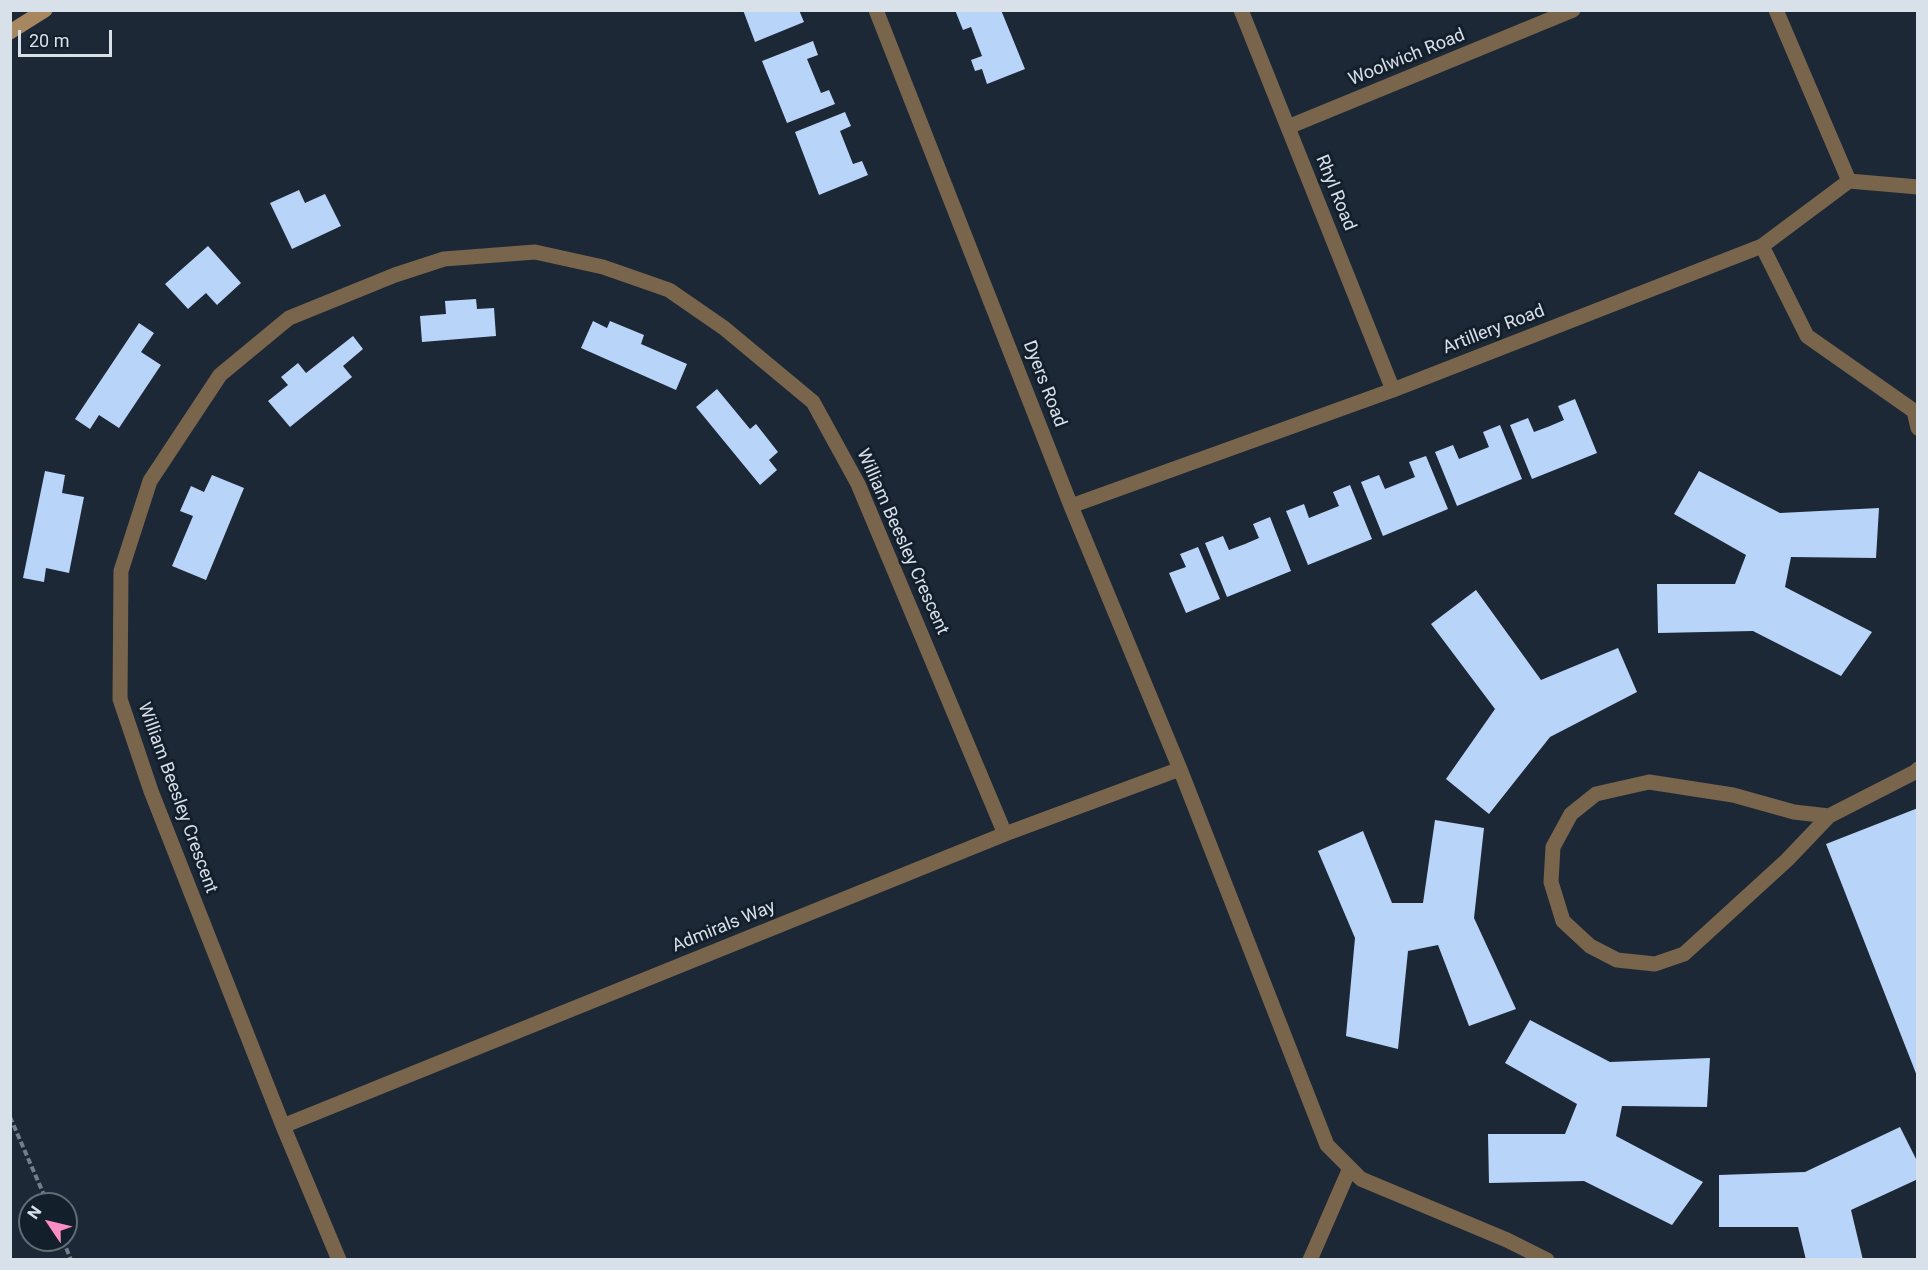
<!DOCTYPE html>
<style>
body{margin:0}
#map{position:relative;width:1928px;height:1270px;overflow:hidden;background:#1d2837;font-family:Roboto,sans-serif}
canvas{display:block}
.frame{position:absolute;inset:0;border:12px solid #d8e0ea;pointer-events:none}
.north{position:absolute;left:18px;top:1192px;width:60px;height:60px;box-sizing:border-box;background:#141f2c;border:2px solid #626c78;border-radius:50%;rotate:305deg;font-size:16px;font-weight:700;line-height:24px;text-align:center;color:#d8e0ea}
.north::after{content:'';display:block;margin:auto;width:21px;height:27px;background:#fb8fc5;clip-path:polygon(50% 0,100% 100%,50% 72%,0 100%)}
.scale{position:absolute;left:18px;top:30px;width:94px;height:27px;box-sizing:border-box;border:3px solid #d8e0ea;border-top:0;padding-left:8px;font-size:18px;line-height:21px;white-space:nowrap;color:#d8e0ea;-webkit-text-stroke:4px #141f2c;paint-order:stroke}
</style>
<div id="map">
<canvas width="1928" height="1270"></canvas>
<div class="frame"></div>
<div class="north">N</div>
<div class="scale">20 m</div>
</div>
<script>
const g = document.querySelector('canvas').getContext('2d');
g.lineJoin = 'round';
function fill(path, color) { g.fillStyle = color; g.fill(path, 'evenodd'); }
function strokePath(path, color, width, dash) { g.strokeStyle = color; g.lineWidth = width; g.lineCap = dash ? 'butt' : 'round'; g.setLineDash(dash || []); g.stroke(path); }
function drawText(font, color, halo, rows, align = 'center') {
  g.font = font + ' Roboto,sans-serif'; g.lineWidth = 6; g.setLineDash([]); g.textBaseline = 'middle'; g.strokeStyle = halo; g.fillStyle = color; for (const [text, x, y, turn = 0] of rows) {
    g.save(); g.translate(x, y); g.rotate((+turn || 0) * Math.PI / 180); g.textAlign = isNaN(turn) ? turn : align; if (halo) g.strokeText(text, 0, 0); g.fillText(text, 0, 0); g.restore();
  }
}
fill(new Path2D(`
 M743,10H799L804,22L755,42Z
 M955,10H1001L1025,69L987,84L982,69L975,71L971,60L982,56L971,27L963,30Z
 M813,41L818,55L807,59L821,93L829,90L835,104L787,123L762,61Z
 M845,112L851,126L840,131L853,164L862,161L868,175L819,195L795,132Z
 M299,190L305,203L325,194L341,226L292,249L270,203Z
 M208,246L241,283L217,305L206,293L188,309L165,284Z
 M476,299L477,309L494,308L496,336L422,342L420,316L446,314L445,301Z
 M593,321L607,328L610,321L644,335L641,344L687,364L676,390L581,348Z
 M139,323L154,333L141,352L161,365L119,428L99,415L90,429L75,419Z
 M353,336L363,349L343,366L352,377L290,427L268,401L288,385L281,377L298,363L306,373Z
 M717,389L750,429L756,424L778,452L769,460L777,470L760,485L696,407Z
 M1575,399L1597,453L1532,479L1510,425L1528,418L1534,432L1550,426L1564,420L1558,406Z
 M1500,425L1522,479L1457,506L1435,452L1453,445L1459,459L1489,447L1483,432Z
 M1426,456L1448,509L1383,536L1361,482L1379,475L1385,489L1415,477L1409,462Z
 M45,471L65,475L62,493L84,497L69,573L46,568L44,582L23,578Z
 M1699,471L1780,513L1879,508L1876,558L1791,557L1785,587L1872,632L1841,676L1753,631L1658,633L1657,584H1735L1746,555L1674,514Z
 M212,475L244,488L206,580L172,566L193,516L180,511L191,486L204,492Z
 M1350,485L1372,539L1308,565L1286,511L1304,504L1309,518L1339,506L1333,492Z
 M1270,517L1291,571L1227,597L1205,543L1223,536L1229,550L1245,544L1259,538L1253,524Z
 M1198,547L1220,599L1186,613L1169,573L1186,567L1180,554Z
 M1476,590L1541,680L1618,648L1637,692L1550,737L1489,814L1446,779L1495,709L1431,624Z
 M1918,808V1076H1917L1826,844Z
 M1435,820L1484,828L1474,918L1516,1009L1469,1026L1438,945L1408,951L1398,1049L1346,1036L1355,938L1318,851L1363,831L1392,903H1423Z
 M1530,1020L1610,1062L1710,1058L1707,1107L1622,1106L1616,1136L1703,1182L1672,1225L1584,1181L1489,1183L1488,1134H1565L1577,1104L1505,1063Z
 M1900,1127L1918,1163V1179L1851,1210L1863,1260H1806L1798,1227H1719V1175L1805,1172Z`), '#b9d4f9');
strokePath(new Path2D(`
 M10,1117L48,1204
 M63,1240L71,1260`), '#747e8a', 4, [6, 3]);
strokePath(new Path2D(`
 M876,10L1071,506L1180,769L1327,1145L1361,1179L1507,1240L1547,1260
 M1241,10L1393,390
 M1776,10L1849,181
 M1288,127L1573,10
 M1762,246L1807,336L1914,411L1918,428
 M1071,506L1393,390L1762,246L1849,181L1918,187
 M1829,816L1794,812L1733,795L1649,782L1596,794L1571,814L1553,847L1551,882L1563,921L1590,946L1617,960L1655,964L1684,954L1787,860L1829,816L1915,772L1918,769
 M283,1126L1005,834L1180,769
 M339,1260L283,1126L151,791L120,699L121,571L150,481L220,375L289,318L395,275L444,259L535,252L603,267L669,290L724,328L813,402L858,484L1005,834
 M1310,1260L1350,1168`), '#78654c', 15);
strokePath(new Path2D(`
 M10,32L45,10`), '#a68760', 15);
drawText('18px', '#d8e0ea', '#141f2c', [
 ["Woolwich Road",1407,58,-22],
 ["Rhyl Road",1335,193,68],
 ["Artillery Road",1494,330,-21],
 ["Dyers Road",1044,384,69],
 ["William Beesley Crescent",902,542,66],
 ["William Beesley Crescent",177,798,70],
 ["Admirals Way",724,927,-22]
]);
</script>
